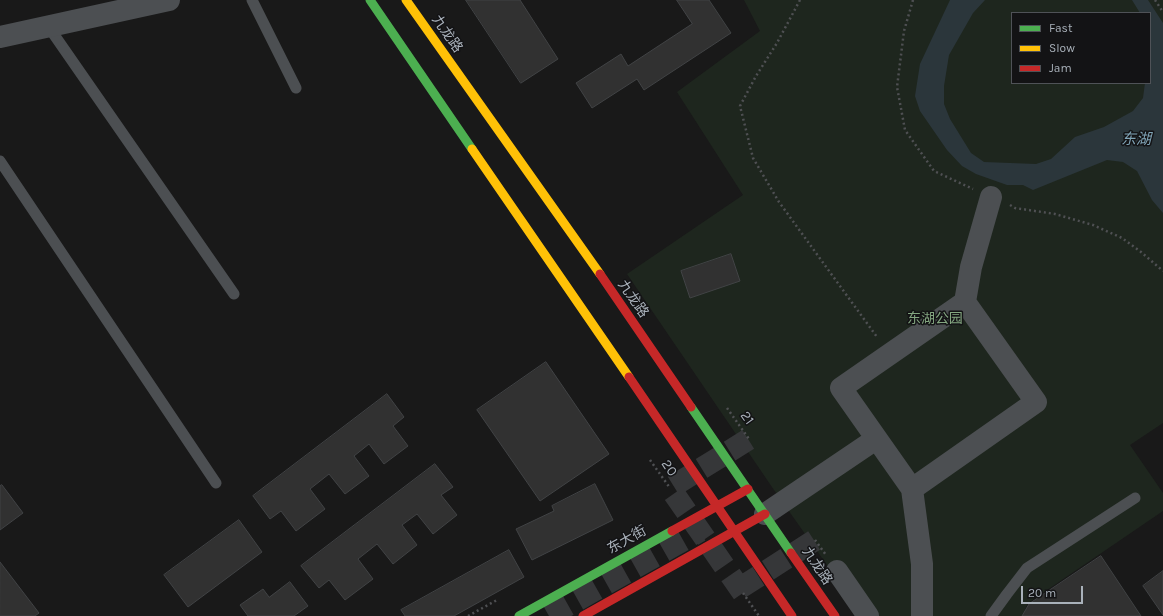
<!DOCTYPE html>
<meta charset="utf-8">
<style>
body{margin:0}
#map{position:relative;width:1163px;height:616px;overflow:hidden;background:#191919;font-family:Karla,sans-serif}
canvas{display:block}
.legend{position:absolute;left:1011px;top:12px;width:140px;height:72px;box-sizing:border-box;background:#131315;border:1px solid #4f5257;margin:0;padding:5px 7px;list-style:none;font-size:12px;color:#a9b1ba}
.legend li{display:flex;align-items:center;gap:8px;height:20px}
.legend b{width:20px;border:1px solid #4f5257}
.scale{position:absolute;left:1021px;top:586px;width:62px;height:18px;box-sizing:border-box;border:2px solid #a9b1ba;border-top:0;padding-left:5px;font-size:12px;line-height:14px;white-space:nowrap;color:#a9b1ba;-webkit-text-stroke:3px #131315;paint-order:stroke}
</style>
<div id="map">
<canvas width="1163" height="616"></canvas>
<ul class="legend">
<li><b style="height:5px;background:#4caf50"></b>Fast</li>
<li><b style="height:5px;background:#ffc107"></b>Slow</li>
<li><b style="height:5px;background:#c62828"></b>Jam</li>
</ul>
<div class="scale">20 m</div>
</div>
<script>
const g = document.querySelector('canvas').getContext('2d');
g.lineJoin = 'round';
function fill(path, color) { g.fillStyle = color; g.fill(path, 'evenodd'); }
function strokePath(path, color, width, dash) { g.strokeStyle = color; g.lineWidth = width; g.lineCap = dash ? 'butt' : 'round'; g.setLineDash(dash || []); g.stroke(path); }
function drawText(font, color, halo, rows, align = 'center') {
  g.font = font + ' Karla,"Noto Sans SC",sans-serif'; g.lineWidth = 3; g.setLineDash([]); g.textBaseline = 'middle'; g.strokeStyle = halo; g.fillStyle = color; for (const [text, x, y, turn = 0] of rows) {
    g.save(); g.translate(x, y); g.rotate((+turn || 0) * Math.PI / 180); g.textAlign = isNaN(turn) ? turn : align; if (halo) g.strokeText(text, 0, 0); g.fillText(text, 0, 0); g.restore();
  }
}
fill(new Path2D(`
 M744,0H1163V423L1130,445L1163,493V511L1028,603L1022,616H863L774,490L627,274L743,195L677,92L760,31ZM1012,13H1150V83H1012Z`), '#1e261e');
fill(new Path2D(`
 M950,0H985L973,13L949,55L944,86V104L950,119L971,153L984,162L1036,164L1051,159L1075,137L1104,127L1133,111L1143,98L1145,83H1150V13H1140L1132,0H1148L1163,23V213L1152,200L1137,171L1123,162L1107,160L1033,190L1023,185H1007L976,174L962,166L947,150L920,111L915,96L920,64Z`), '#2b363b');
const building = new Path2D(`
 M466,0H520L558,59L521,83Z
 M677,0H709L731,33L644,90L637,79L592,108L576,83L621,54L628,66L692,24Z
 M731,254L740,281L690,298L681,271Z
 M546,362L609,454L540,501L477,410Z
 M387,394L404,417L393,426L408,446L384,464L369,444L354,456L369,476L345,494L329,474L310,489L325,509L296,531L281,511L270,519L253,496Z
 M435,464L453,487L441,495L457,515L433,534L417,514L402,525L417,545L393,564L377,544L358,559L373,579L345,600L329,580L319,588L301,566Z
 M595,484L613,520L532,560L516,529L554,511L552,506Z
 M2,485L23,513L0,530V486Z
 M239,520L262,552L188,607L164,575Z
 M509,550L524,577L454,616H405L401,610Z
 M1101,556L1141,616H1022L1029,604Z
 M0,562L39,613L35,616H0Z
 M1163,571V615L1143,586Z
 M290,582L308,606L294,616H248L240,605L263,589L269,597Z`);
fill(building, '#313131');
strokePath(building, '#414345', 1);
strokePath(new Path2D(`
 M740,588L815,540
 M743,593L670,488L749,439
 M549,616L700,531`), '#363739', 22, [22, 11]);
strokePath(new Path2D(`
 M800,0L777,43L756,76L740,106L753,158L779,202L877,337
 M913,0L904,31L897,87L905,130L934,171L973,189
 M1155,0L1163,12
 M1010,205L1015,208L1055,214L1093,225L1122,238L1141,252L1163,271
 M727,408L749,439
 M650,460L670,488
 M815,540L826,555
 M743,593L759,616
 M468,616L497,600`), '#4f5053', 2.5, [2, 3]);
strokePath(new Path2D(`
 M252,0L296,88
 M48,26L234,294
 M0,161L216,483
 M991,616L1007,594L1027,568L1135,498`), '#4c4f52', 11);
strokePath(new Path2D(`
 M0,37L169,0
 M965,302L1036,402L912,489L841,388Z
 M965,302L971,267L991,197
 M912,489L922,564V616
 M765,514L876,439
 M837,571L868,616`), '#4c4f52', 22);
strokePath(new Path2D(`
 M370,0L472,149
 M691,407L791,553
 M519,616L672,531`), '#4caf50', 9);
strokePath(new Path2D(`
 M406,0L600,274
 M472,149L629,377`), '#ffc107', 9);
strokePath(new Path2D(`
 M600,274L691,407
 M629,377L792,616
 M672,531L748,489
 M791,553L835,616
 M583,616L765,514`), '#c62828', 9);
drawText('14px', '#a9b1ba', '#131315', [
 ["九龙路",447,34,55],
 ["九龙路",633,299,55],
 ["21",747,418,54],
 ["20",669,468,56],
 ["东大街",627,540,-29],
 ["九龙路",817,566,56]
]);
drawText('14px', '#83a580', '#131315', [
 ["东湖公园",935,319]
]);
drawText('italic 15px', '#80a4b6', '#131315', [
 ["东湖",1136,140]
]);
</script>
